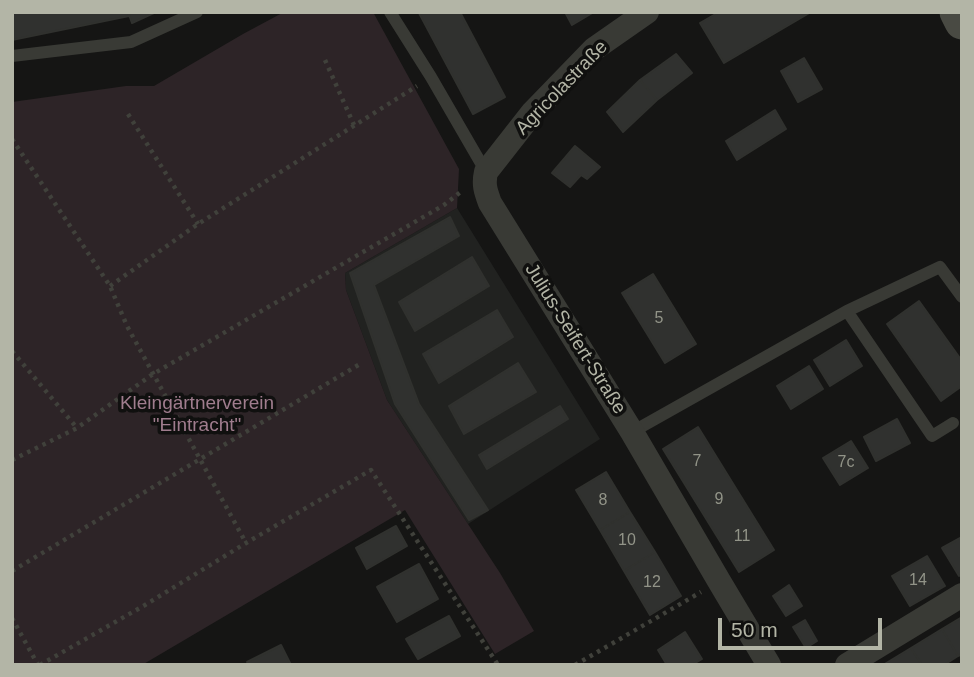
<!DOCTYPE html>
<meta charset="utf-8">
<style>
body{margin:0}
#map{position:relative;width:974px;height:677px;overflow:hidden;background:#151514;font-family:Arial,sans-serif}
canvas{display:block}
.frame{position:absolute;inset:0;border:14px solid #b3b5a6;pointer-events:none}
.scale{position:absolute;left:718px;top:618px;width:164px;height:32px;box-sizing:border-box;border:4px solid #b3b5a6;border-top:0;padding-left:9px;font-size:21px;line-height:24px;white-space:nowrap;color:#b3b5a6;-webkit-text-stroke:5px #10100f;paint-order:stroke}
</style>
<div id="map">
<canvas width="974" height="677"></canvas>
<div class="frame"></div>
<div class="scale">50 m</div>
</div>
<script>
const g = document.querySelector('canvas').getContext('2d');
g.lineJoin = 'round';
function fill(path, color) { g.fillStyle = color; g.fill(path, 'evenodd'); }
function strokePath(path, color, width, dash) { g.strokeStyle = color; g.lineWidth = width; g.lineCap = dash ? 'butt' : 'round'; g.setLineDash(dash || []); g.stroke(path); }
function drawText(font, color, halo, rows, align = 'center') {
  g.font = font + ' Arial,sans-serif'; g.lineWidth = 7; g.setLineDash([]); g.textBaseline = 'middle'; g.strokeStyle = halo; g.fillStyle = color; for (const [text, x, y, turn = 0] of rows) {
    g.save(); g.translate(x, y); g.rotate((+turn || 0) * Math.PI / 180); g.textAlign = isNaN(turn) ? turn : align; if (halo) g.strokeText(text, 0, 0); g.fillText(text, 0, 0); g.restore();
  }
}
fill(new Path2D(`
 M457,208L600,439L468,524L387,400L346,290L345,273Z`), '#212220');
fill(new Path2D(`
 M284,12H373L459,169L457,208L345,273L346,290L387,400L500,573L534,631L495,654L405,510L142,665H12V102L126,86H154L243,34Z`), '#2d2427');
const building = new Path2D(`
 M12,12H128L129,16L12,40Z
 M128,12H156L132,23Z
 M421,12H460L505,97L473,114L419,13Z
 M565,12H594L572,25Z
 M719,12H811L724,63L700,23Z
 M676,54L692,73L657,100L640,80Z
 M804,58L822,89L798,102L781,71Z
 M640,80L657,100L623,132L607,112Z
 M775,110L786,129L737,160L726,141Z
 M575,146L600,167L587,179L581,175L570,187L552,173Z
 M450,217L459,236L374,285L419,404L488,510L469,520L395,404L350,273Z
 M472,257L489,286L415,331L399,302Z
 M653,274L696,344L665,363L622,293Z
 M919,301L962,361V386L941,401L887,324Z
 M497,310L513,337L439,383L423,354Z
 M846,340L862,366L830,386L814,360Z
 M518,363L536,392L464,434L449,406Z
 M809,366L823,389L791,409L777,386Z
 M560,406L568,419L487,469L479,455Z
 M897,419L910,443L876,461L864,437Z
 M698,427L774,550L739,572L663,449Z
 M851,441L868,468L840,485L823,458Z
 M606,472L630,512L600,530L576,490Z
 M630,512L655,552L624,571L600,530Z
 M396,526L407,546L367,569L356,548Z
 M962,537V574L959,576L942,548Z
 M655,552L681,596L650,615L624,571Z
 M927,556L945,586L910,606L892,576Z
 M419,564L438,599L397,622L377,587Z
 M789,585L802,606L786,616L773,596Z
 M449,616L460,636L418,659L406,639Z
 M962,617V654L958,656L942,629Z
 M805,620L817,641L806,648L793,627Z
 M942,629L958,656L944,665H922L911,648Z
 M685,632L702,659L692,665H667L658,650Z
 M281,645L291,665H249L247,662Z
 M911,648L922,665H883Z`);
fill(building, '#30312f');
strokePath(building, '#30312e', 2);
strokePath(new Path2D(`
 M325,60L354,125
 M128,114L198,224
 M12,139L110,286L127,326L246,543
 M110,286L198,224L417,86
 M12,351L77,428
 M12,460L77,428L153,374L444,205L463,190
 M12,571L360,364
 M12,618L38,665
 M40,665L145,605L246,543L371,470L498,665
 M575,665L701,592`), '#40413b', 4.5, [3.5, 5]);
strokePath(new Path2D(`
 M390,12L431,77L486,172
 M12,56L131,42L197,12
 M847,311L940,267L962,297
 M632,432L847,311L932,436L953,423`), '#393a35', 12);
strokePath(new Path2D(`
 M647,12L594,49L533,112L486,172C483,185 486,192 490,203L632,432L719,581L769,665
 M847,665L962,595`), '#393a35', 24);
strokePath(new Path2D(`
 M957,12L962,22`), '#494a43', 35);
drawText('16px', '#929488', null, [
 ["5",659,319],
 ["7",697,462],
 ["7c",846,463],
 ["9",719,500],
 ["8",603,501],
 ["11",742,537],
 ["10",627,541],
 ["14",918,581],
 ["12",652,583]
]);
drawText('19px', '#b3b5a6', '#10100f', [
 ["Agricolastraße",562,88,-46],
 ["Julius-Seifert-Straße",575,339,58]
]);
drawText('19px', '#a07d8e', '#10100f', [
 ["Kleingärtnerverein",197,404],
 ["\"Eintracht\"",197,426]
]);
</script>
